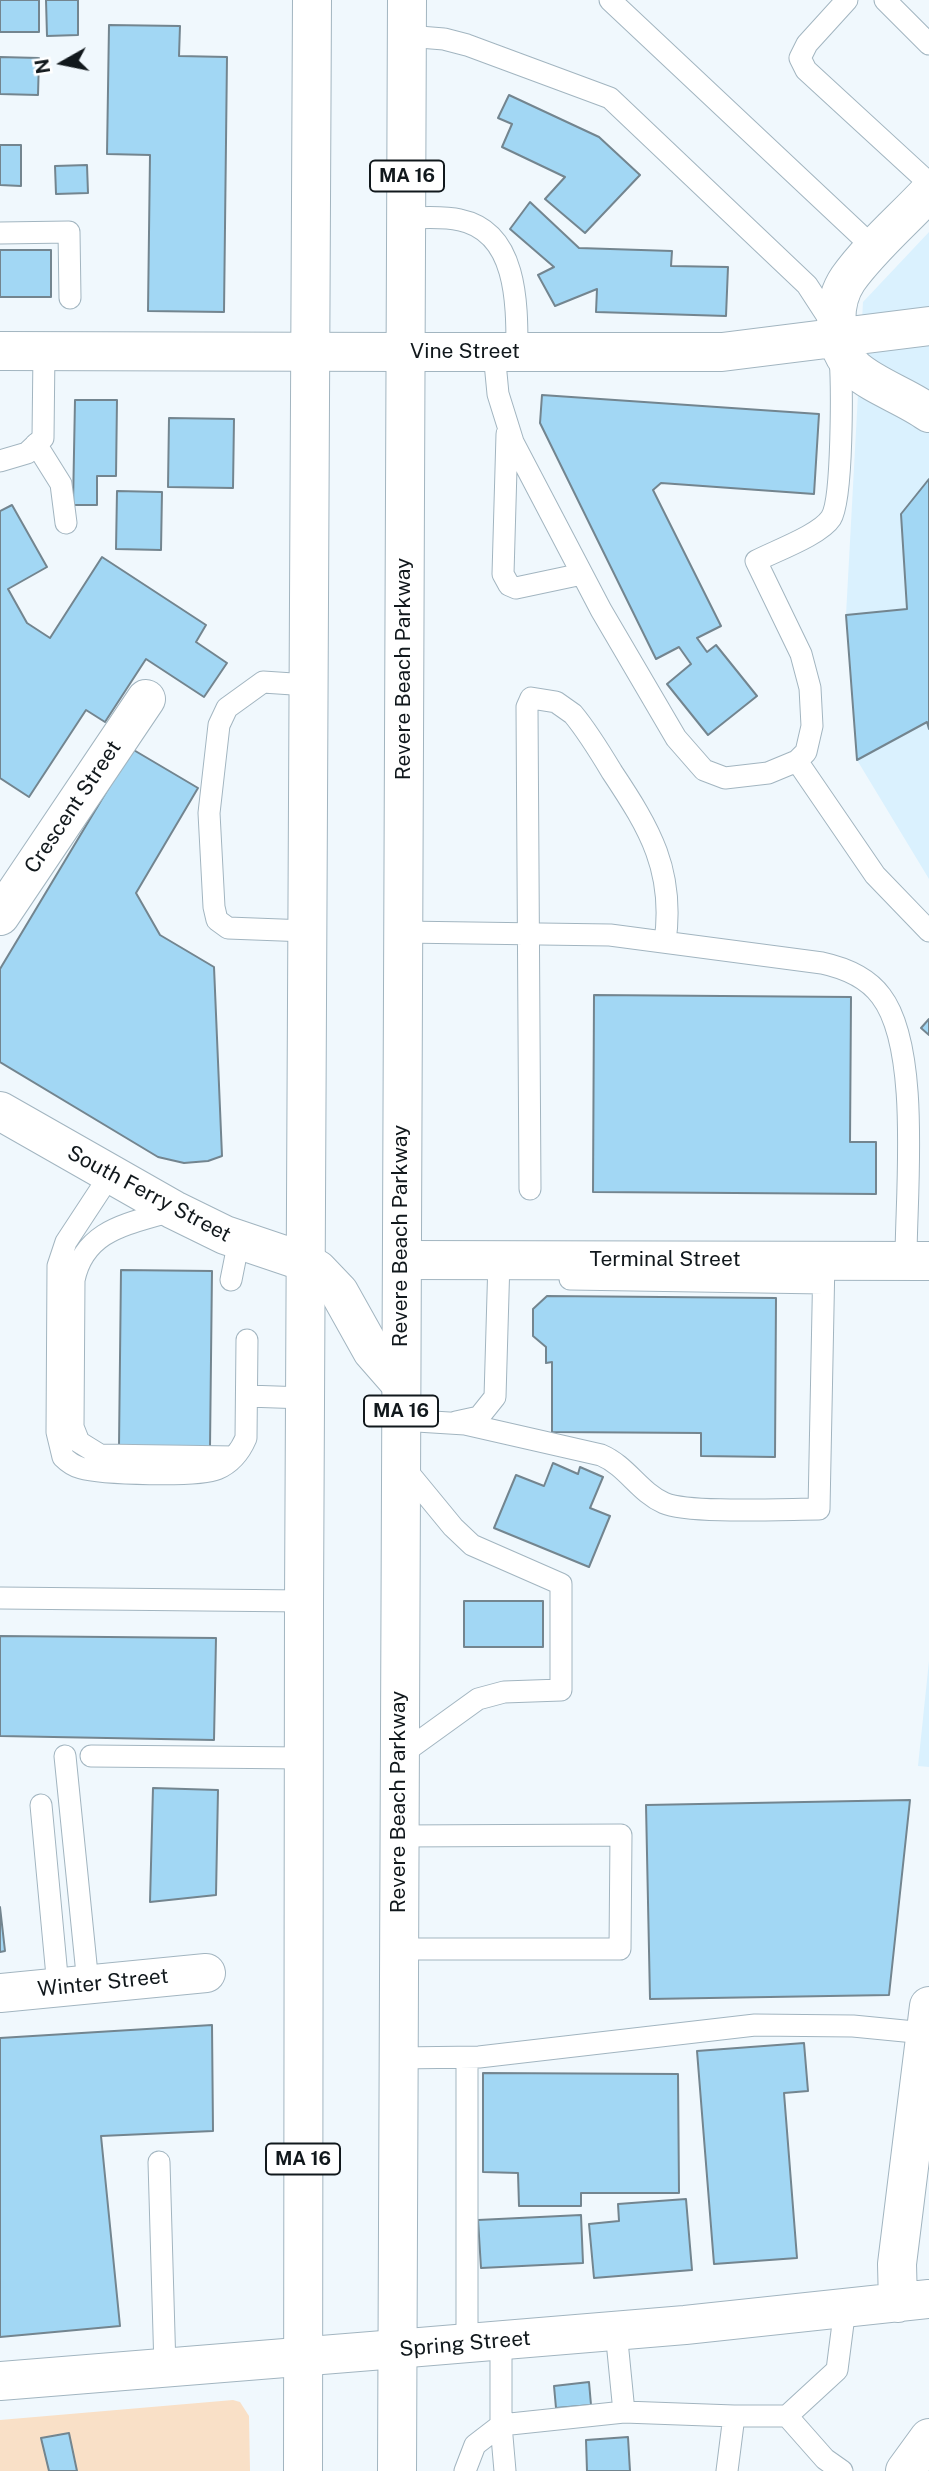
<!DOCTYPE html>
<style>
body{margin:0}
#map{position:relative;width:929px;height:2471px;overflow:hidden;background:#f0f8fd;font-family:"Public Sans",sans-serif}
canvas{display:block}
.north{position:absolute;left:28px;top:28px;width:70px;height:70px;-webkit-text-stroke:5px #fff;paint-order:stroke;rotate:261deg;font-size:19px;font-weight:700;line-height:28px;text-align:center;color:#11181c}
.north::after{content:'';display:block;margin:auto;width:24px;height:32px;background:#11181c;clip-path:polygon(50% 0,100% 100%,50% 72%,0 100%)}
</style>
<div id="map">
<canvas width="929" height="2471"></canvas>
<div class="north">N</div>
</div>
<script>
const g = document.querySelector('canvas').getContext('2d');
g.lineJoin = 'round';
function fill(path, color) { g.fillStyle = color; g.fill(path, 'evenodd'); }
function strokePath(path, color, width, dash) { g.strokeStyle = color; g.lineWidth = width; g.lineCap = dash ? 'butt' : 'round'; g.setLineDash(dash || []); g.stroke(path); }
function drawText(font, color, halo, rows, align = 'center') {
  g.font = font + ' "Public Sans",sans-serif'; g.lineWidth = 5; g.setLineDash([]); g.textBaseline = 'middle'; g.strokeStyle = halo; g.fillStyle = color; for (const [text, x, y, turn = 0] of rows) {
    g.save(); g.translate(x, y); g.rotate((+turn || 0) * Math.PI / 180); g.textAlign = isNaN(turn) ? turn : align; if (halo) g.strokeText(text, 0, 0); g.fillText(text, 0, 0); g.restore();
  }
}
fill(new Path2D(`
 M929,232V879L857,760L846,615L863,302Z
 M929,1661V1767L918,1766Z`), '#daf1fe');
fill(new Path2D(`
 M233,2400L240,2402L249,2416L250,2471H0V2420Z`), '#f9e0c7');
const building = new Path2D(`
 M0,0H39V32H0Z
 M46,0H78V35L47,36Z
 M109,25L180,26L179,56L227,57L224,312L148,311L150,155L107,154Z
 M0,57L39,58L38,95L0,94Z
 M509,95L599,137L640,175L585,233L545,199L565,177L502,147L512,124L498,118Z
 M0,145H21V186L0,185Z
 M87,165L88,193L56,194L55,166Z
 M530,202L579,248L672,251L671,266L728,267L726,316L596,312L597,289L555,306L538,275L554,267L510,229Z
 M0,250H51V297H0Z
 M542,395L819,414L814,494L661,483L653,490L721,626L697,638L707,652L716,645L757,696L708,735L667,684L691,664L679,647L656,659L540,423Z
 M75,400H117L116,476H97V505H73Z
 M169,418L234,419L233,488L168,487Z
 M929,479V729L927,722L857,760L846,615L907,609L901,514Z
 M117,491L162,492L161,550L116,549Z
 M12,505L47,567L8,589L27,623L50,638L102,557L206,625L196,642L227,663L204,697L146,659L105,722L86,710L29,797L0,778V511Z
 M132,749L198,788L136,893L160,935L214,967L222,1156L208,1161L184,1163L158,1157L0,1062V969Z
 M594,995L851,997L850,1142H876V1194L593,1192Z
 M929,1019V1035L921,1028Z
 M121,1270L212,1271L210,1447L119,1446Z
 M547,1296L776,1298L775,1457L701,1456V1433L552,1432V1362L546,1363V1347L533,1336V1309Z
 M553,1463L578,1474L580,1467L603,1477L590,1508L610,1516L589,1567L494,1528L516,1475L544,1486Z
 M464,1601H543V1647H464Z
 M0,1636L216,1638L214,1740L0,1736Z
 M153,1788L218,1790L216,1895L150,1902Z
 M910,1800L889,1995L650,1999L646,1805Z
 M0,1907L5,1951L0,1952Z
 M212,2025L213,2131L101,2136L120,2326L0,2337V2038Z
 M804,2043L808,2091L784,2093L797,2258L714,2264L697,2051Z
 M483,2073L678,2074L679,2193H581V2206H519L518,2173L483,2172Z
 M686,2199L692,2270L594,2278L589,2224L619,2221L618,2204Z
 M581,2215L583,2263L481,2268L478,2220Z
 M589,2382L591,2405L556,2408L554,2386Z
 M69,2433L77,2471H49L41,2438Z
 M628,2437L630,2471H587L586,2440Z`);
fill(building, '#a2d7f4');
strokePath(building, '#73858f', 2);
const service = new Path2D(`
 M610,0L875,249
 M847,0L807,44L800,58L806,70L929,183
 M885,0L929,44
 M407,36L444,39L467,45L610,98L807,285L833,325
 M406,218C424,218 443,216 460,220C518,232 517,305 517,352
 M0,233L69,232L70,298
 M494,352L498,394L513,442L601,610L676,738L704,770L725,778L768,773L797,761L806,752L812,726L810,688L801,654L756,561C775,551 820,535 831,518C843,499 842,383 840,356
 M507,434L503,574L509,585L516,588L582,574
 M36,444L61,484L66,523
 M0,461L27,453L43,438L44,351
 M797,761L875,875L929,931
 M307,931L228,928L217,920L214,907L209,813L219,725L227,708L263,682L308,685
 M403,932L610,935L822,963C845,968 867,977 881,996C921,1048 906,1193 906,1259
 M110,1175L66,1242L58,1266L57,1432L63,1457C68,1462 74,1466 81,1468C101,1474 199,1477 217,1469C231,1463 240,1452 246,1438L247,1340
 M530,1189L527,707L531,698L556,702L573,714C588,732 600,752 612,772C650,829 675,871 665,942
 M174,1210C130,1224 85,1228 74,1280L73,1427L79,1442L100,1455L234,1457
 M570,1279L823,1283
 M231,1280L239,1240
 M247,1396L305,1398
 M401,1420L465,1424L601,1455C627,1466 639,1492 664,1503C689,1514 787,1509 819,1509L824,1259
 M456,1422L479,1417L495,1397L499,1260
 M0,1598L304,1601
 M65,1756L88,1984
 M91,1756L303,1758
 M399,1756L478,1699L504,1692L561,1690V1584L472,1545L453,1527L402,1465
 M41,1805L58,1987
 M398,1949H620L621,1835L398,1836
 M397,2058L479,2057L755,2025L853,2026L925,2033
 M467,2058V2343
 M159,2162L165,2368
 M616,2331L624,2412
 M501,2341V2425L505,2471
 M734,2416H787L837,2370L845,2308
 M787,2416L825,2459L842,2471
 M465,2471L475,2445L501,2425L624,2412L734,2416L727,2471`);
const minor = new Path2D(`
 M929,192C903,220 870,248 848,279C831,304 832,348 855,369C874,386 907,397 929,413
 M406,352H722L929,326
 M0,916L146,699
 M0,1111L174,1210L225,1235L305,1262L318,1270L339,1292L372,1351L400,1383
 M402,1260L929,1261
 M0,1993L206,1973
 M898,2303L897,2264L929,2006
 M396,2349L685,2325L929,2299`);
const tertiary = new Path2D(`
 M0,351L406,352
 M0,2381L396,2349`);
const secondary = new Path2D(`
 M905,2471L929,2438`);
const trunk = new Path2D(`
 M303,2471L304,1601L312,0
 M397,2471L407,0`);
strokePath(service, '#a2b5c0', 23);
strokePath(minor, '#a2b5c0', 40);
strokePath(tertiary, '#a2b5c0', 40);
strokePath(secondary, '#a2b5c0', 40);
strokePath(trunk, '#a2b5c0', 40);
strokePath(service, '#fff', 21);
strokePath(minor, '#fff', 38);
strokePath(tertiary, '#fff', 38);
strokePath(secondary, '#fff', 38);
strokePath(trunk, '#fff', 38);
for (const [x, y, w] of [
 [407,176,74],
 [401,1411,74],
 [303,2159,74]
]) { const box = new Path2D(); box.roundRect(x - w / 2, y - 15.5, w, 31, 5); g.fillStyle = '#fff'; g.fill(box); strokePath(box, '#11181c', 2); }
drawText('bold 19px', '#11181c', null, [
 ["MA 16",407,176],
 ["MA 16",401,1411],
 ["MA 16",303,2159]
]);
drawText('21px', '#11181c', '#fff', [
 ["Vine Street",465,352],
 ["Revere Beach Parkway",404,669,-90],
 ["Crescent Street",73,807,-56],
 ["South Ferry Street",149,1194,28],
 ["Revere Beach Parkway",401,1236,-90],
 ["Terminal Street",665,1260],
 ["Revere Beach Parkway",399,1802,-90],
 ["Winter Street",103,1983,-6],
 ["Spring Street",465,2344,-5]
]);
</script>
